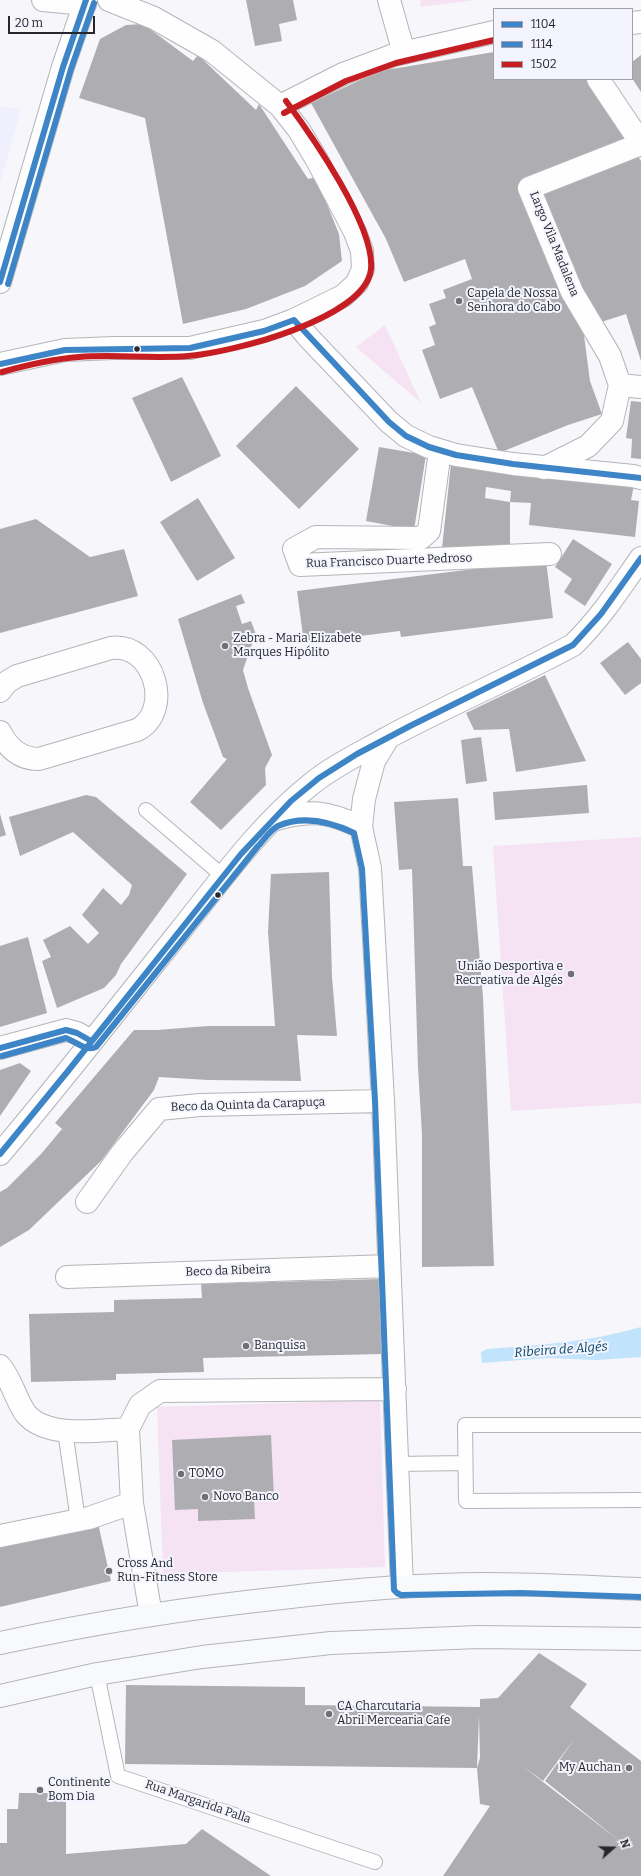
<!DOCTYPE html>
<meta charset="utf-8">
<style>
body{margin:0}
#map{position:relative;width:641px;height:1876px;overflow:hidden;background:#f6f6fb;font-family:Bitter,serif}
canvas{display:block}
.legend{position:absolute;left:493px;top:8px;width:140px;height:72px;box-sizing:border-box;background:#f3f4fe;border:1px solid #a1a2aa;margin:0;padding:5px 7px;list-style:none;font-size:12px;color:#27272c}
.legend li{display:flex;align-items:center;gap:8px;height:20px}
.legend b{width:20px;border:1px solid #a1a2aa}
.north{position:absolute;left:593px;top:1828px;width:40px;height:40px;-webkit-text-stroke:3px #f3f4fe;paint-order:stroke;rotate:70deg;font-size:11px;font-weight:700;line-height:16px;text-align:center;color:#27272c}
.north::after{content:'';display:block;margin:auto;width:14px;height:18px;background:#27272c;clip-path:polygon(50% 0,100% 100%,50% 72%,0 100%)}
.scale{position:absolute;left:8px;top:16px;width:87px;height:18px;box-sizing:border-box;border:2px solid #27272c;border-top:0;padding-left:5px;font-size:12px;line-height:14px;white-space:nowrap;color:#27272c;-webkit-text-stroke:3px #f3f4fe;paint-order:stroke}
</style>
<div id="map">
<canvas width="641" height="1876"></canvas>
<ul class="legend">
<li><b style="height:5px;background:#3d85c6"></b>1104</li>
<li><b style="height:5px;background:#3d85c6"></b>1114</li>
<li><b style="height:5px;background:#c61d23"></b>1502</li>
</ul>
<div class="north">N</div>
<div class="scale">20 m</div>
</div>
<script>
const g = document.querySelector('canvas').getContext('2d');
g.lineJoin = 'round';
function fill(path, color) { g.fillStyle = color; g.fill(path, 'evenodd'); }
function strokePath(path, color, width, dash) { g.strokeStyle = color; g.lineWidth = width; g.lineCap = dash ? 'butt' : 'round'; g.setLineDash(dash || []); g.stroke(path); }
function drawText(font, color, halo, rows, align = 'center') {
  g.font = font + ' Bitter,serif'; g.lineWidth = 4; g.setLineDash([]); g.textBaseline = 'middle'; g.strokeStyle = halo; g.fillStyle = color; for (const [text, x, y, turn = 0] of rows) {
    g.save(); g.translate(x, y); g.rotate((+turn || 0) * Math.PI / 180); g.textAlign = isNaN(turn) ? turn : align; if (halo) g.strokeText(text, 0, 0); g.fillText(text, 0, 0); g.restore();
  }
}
fill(new Path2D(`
 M0,106L21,109L0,184Z`), '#efeffd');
fill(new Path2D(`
 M420,0H475L421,7Z
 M385,325L421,403L356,347Z
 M641,837V1103L511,1111L493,846Z
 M380,1400L385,1567L163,1574L157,1407Z`), '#f5e3f4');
fill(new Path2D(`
 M641,1327V1357L597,1360L547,1358L482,1363L481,1352L487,1349C539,1345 591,1342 641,1327Z`), '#c1e4fc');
fill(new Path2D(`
 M246,0H293L297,20L279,24L282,41L255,46Z
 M143,24L193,61L198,55L256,110L259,104L308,179L316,177L339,234L342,261L305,286L246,309L183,324L145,118L79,98L100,39L126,25Z
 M494,52V79H586L641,161V361L626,314L583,328L590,381L602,414L568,425L499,453L472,387L440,399L422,350L435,345L429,327L436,324L429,304L446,298L443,290L472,279L465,259L404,282L386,239L311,103L380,71Z
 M641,55V92L632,78V62Z
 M182,377L221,456L171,482L132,398Z
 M296,386L359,449L299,509L236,446Z
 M631,401L641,402V459L631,458L632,439L626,438Z
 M379,447L426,455L414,530L366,521Z
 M451,464L634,485L631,500L639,501L635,537L529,525L531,503L510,502L511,491L486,487L485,498L510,502V550L442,548Z
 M198,498L235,558L197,581L160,522Z
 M36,519L90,557L124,549L138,596L0,633V529Z
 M573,539L612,564L585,606L564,592L572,579L555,567Z
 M546,560L553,618L401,637L400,631L304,643L297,591Z
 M241,594L245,603L236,606L242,624L251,621L258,640L252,644L243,670L248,688L272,755L265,768L266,785L221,830L190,802L227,759L223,757L203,703L178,619Z
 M628,642L641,659V683L625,695L600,663Z
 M545,675L586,761L516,772L509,729L474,730L466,713Z
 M481,737L487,781L466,784L461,740Z
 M587,785L589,813L495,820L493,792Z
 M86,795L96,797L187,874L121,964L116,975L104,988L57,1008L42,961L51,957L43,940L70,926L88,944L99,933L82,915L103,888L121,905L129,895L132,885L73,832L20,856L9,817Z
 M458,798L463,866H472L483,997L494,1266L422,1267V1134L418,1068L412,869L399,870L394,802Z
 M0,814L6,835L0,837Z
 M329,872L332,977L337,1036L297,1035L301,1081L208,1080L159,1077L154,1090L101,1161L29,1230L0,1247V1192L7,1188L41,1154L62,1129L73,1138L55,1123L134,1030H157L208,1026H275L268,932L271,874Z
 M28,937L47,1013L0,1027V946Z
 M20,1063L31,1071L0,1116V1070Z
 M381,1279L383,1354L203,1358L204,1372L116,1374V1380L31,1382L29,1314L114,1312V1300L202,1298L201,1284Z
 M271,1435L274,1498L254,1499L255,1519L198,1521V1509L175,1510L172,1440Z
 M98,1523L111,1581L0,1607V1546Z
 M539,1653L587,1684L570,1707L641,1761V1876H443L490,1806L480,1804L477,1768L125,1764L126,1685L305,1687V1705L480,1707V1699L498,1698ZM479,1716L480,1758L477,1768ZM575,1738L545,1781L621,1842L521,1765L543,1781Z
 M19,1793H66V1854L186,1844L202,1829L271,1876H0V1843H7V1809H18Z`), '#aeaeb2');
const lane = new Path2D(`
 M146,810L224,877
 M641,1425H465L466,1501L641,1500
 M65,1431L78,1520
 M397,1464L465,1463
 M97,1674L118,1776L375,1862`);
const street = new Path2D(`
 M43,0L85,4
 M389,0L404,53
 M632,23L641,22
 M598,79L641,143
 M280,106L343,74L394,55L494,32
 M0,282L63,67L86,0
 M294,320L309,338L389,422L406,436L429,447L456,455L513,464L633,476L641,478
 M0,364L65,350L114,348H190L264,331L294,320L343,296L357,283L363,269L362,251L355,232L317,160L299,130L280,106L212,51L154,18L109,0
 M620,385L641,387
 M440,451L429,531L421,538L316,537L294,549L300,565L550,554
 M544,468L588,446L612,421L620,385L610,356L572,292L529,188L641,144
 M0,691L7,682L17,676L111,648C154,642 174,711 137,730L39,759C20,759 8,748 0,732
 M388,738L374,761L364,799L361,827L370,868L383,1101L402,1587
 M273,820C309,809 327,811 361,827
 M0,1048L66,1030L77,1033L91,1041
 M0,1154C62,1081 120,1006 180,931C221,880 259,826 310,785C333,766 361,753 387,738C448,705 512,678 573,645C600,619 620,588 641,558
 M87,1202L122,1153L159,1109L200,1105L383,1101
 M67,1277L389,1266
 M0,1366C12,1380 16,1401 26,1414C47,1439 99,1430 128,1429
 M0,1536L89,1518L132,1503
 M151,1615L132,1503L128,1429L140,1405L160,1391L395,1389`);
const secondary = new Path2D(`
 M0,1643C93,1623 187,1608 282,1598C349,1590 417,1584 485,1584C537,1584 589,1587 641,1589
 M0,1696L97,1674L202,1657L331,1643L478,1637L641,1639`);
strokePath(lane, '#b5b5b9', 16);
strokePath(street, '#b5b5b9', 24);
strokePath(secondary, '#b5b5b9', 24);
strokePath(lane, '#fefefe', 14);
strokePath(street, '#fefefe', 22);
strokePath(secondary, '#f8f9fa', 22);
strokePath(new Path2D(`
 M0,282L63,67L86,0
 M0,364L65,350L190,348L264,331L294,320L389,422L406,436L429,447L456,455L513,464L641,478
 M0,1048L66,1030L77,1033L91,1041
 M0,1154L68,1071L241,854L291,801L319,778L357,754L410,726L573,645L601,614L641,558`), '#3d85c6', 6);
strokePath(new Path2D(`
 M8,284L71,69L94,3
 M2,1056L66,1038C75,1041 87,1052 96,1047L258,846C264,840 270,830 278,826C303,815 331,822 354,833L362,869L375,1101L394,1590L397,1593L401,1595L521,1593L641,1597`), '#3d85c6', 6);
strokePath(new Path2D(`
 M284,113L346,81L396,63L494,40
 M2,372C27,365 53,359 79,357C115,354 152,359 188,356C230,353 366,319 371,269C375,226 312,136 286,101`), '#c61d23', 6);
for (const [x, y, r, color] of [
 [459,301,4,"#6f6f74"],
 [137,349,3.5,"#27272c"],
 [225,646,4,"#6f6f74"],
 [218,895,3.5,"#27272c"],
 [571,974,4,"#6f6f74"],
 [246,1346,4,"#6f6f74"],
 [181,1474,4,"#6f6f74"],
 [205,1497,4,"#6f6f74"],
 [109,1571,4,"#6f6f74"],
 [329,1714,4,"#6f6f74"],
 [629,1768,4,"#6f6f74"],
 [40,1790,4,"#6f6f74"]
]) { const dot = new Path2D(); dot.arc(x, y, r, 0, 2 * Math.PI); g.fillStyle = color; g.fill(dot); strokePath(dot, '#f3f4fe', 1.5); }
drawText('12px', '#27272c', '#f3f4fe', [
 ["Largo Vila Madalena",554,244,68],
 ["Rua Francisco Duarte Pedroso",389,561,-2],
 ["Beco da Quinta da Carapuça",248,1105,-2],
 ["Beco da Ribeira",228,1271,-2],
 ["Rua Margarida Palla",198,1802,19]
]);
drawText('12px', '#27272c', '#f3f4fe', [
 ["Capela de Nossa",467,294],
 ["Senhora do Cabo",467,308],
 ["Zebra - Maria Elizabete",233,639],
 ["Marques Hipólito",233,653],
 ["União Desportiva e",563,967,"right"],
 ["Recreativa de Algés",563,981,"right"],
 ["Banquisa",254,1346],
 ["TOMO",189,1474],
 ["Novo Banco",213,1497],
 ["Cross And",117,1564],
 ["Run-Fitness Store",117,1578],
 ["CA Charcutaria",337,1707],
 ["Abril Mercearia Cafe",337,1721],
 ["My Auchan",621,1768,"right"],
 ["Continente",48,1783],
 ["Bom Dia",48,1797]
], 'left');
drawText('italic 13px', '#044665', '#f3f4fe', [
 ["Ribeira de Algés",561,1350,-4]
]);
</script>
